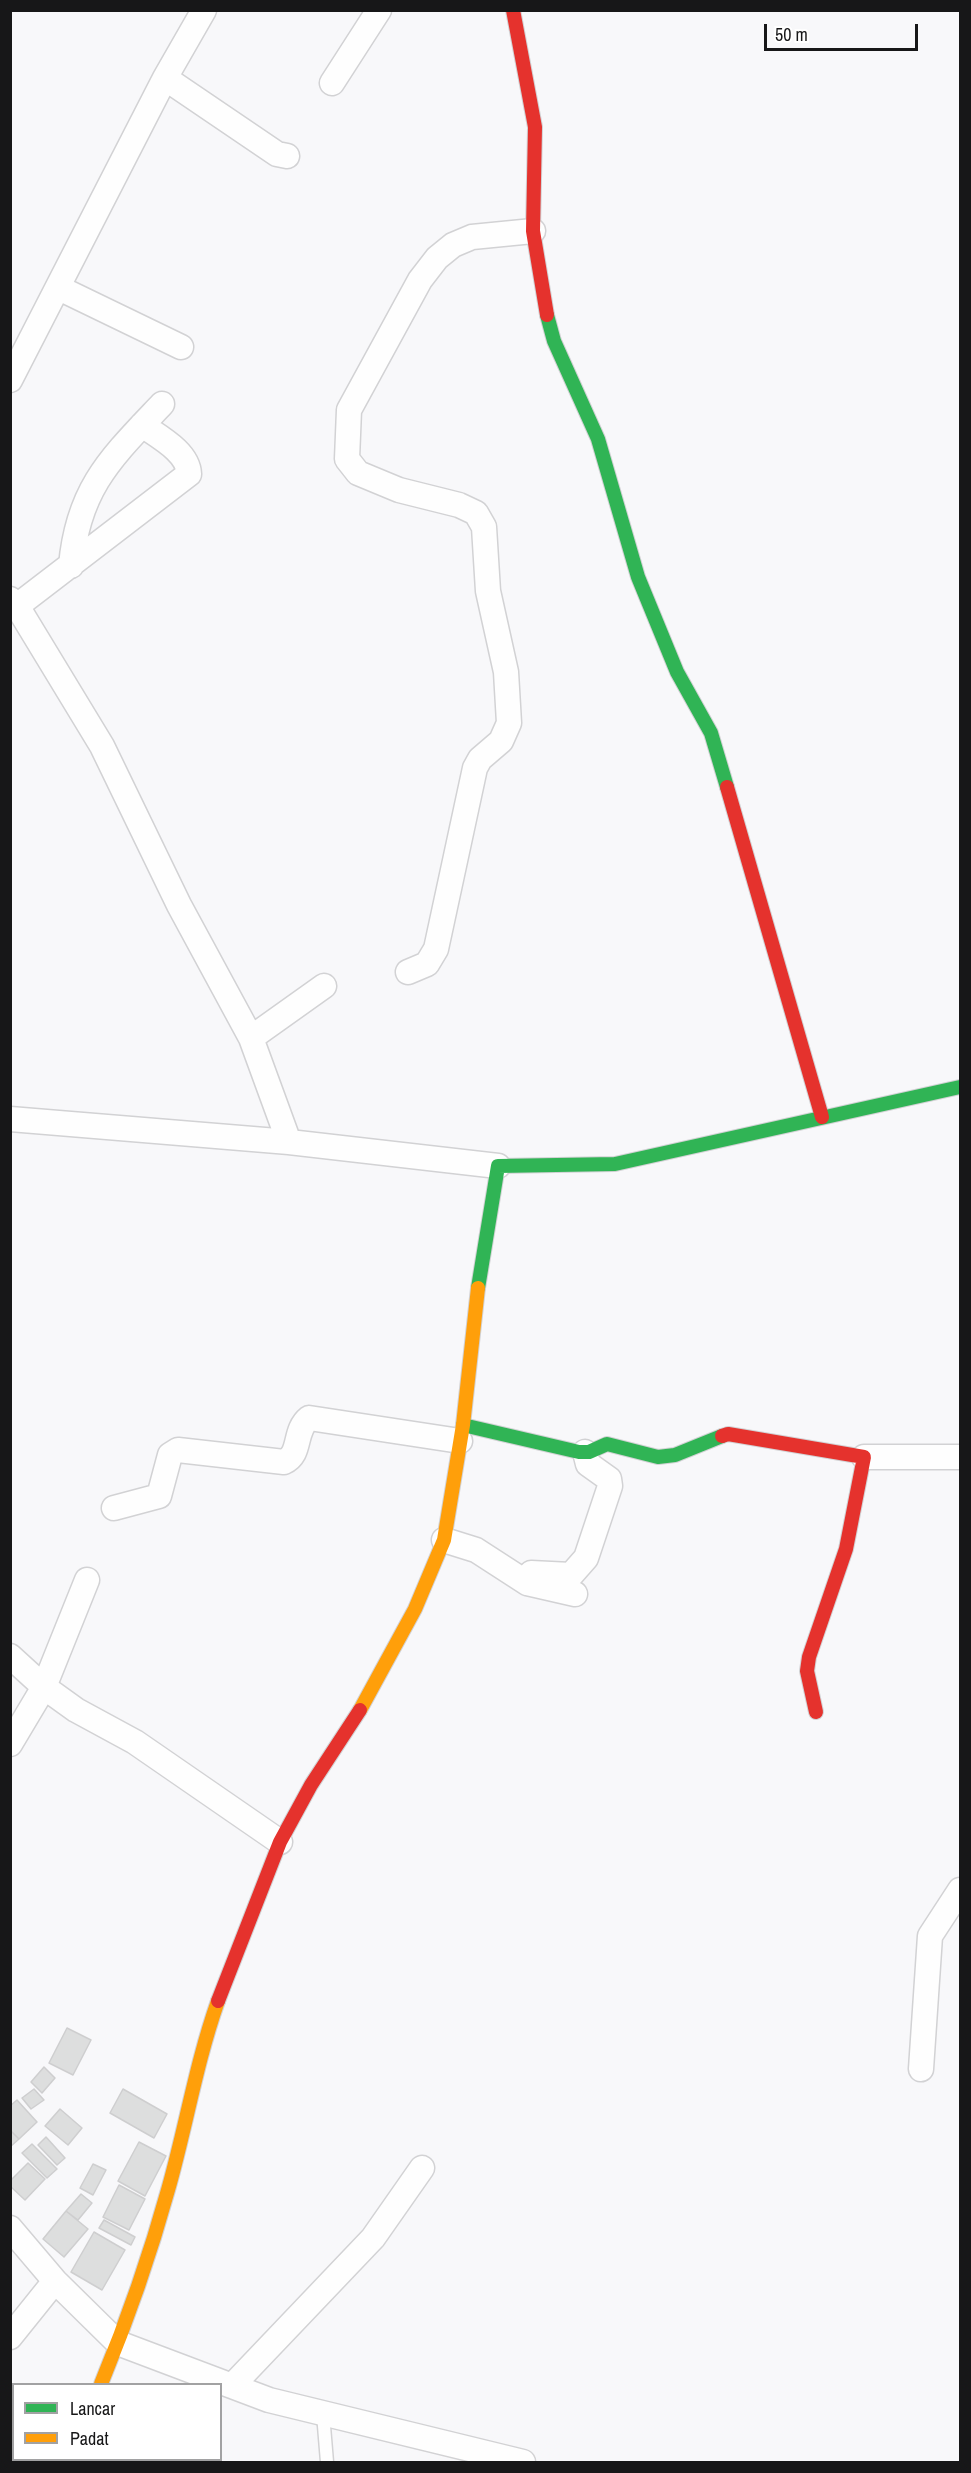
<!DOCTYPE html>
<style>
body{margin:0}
#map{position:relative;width:971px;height:2473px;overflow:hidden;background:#f8f8fa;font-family:"Archivo Narrow",sans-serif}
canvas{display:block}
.frame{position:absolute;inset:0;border:12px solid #171718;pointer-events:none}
.legend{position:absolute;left:12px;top:2383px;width:210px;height:78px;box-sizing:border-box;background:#fff;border:2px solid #a2a2a3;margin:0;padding:8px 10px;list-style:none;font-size:18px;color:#171718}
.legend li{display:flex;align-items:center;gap:12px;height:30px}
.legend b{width:30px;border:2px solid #a2a2a3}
.scale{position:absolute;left:764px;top:24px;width:154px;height:27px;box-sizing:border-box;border:3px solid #171718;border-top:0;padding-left:8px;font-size:18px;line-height:21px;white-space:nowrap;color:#171718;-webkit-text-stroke:4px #fff;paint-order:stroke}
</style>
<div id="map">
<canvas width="971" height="2473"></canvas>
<div class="frame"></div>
<ul class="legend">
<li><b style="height:8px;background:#30b455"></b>Lancar</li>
<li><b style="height:8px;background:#ff9f0a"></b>Padat</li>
</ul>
<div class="scale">50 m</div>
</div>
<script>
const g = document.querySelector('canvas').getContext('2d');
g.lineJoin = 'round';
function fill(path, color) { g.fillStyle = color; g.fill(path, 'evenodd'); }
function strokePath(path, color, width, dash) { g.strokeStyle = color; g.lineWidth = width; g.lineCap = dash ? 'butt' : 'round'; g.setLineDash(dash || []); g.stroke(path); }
const building = new Path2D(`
 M67,2028L91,2040L73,2075L49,2063Z
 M44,2067L55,2078L42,2093L31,2082Z
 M34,2089L44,2100L31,2109L22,2098Z
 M123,2089L167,2114L154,2138L110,2113Z
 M17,2100L37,2122L19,2139L10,2130V2106Z
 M60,2109L82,2128L68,2145L45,2126Z
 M10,2130L19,2139L10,2147Z
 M46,2137L65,2158L57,2165L38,2145Z
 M139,2142L166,2156L145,2196L118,2181Z
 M32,2144L57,2169L47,2178L22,2153Z
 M28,2163L45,2179L25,2200L10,2186V2181Z
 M93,2164L106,2170L93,2195L80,2188Z
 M119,2185L145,2199L129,2230L103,2217Z
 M81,2194L92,2203L78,2220L66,2211Z
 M66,2211L88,2229L64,2257L43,2239Z
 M104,2220L135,2237L131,2245L99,2228Z
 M94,2232L125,2250L102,2290L71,2272Z`);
fill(building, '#dddede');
strokePath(building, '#cececf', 1.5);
const lane = new Path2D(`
 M323,2414L327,2462`);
const street = new Path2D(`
 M165,78L204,10
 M332,83L379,10
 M59,288L181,347
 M10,380L165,78L277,154L287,156
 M71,566C78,488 111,458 162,404
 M10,599L17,606L102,746L179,905L251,1038L289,1142
 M17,606L189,474C188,452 159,437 142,425
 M408,972L427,964L436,949L475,768L480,759L501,741L509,723L506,672L488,591L484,527L476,513L459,505L399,490L358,473L347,459L349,410L420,280L437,258L453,245L472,237L533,231
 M251,1038L324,986
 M10,1119L289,1142L498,1166
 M864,1457H960
 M114,1508L159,1496L170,1455L178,1450L284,1462C302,1454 293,1431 309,1418L460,1441
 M444,1540L476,1550L527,1583L575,1594
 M527,1583L531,1573L571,1575L586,1558L610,1486L609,1479L588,1464L585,1452
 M10,1656L44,1687L76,1710L135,1742L280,1842
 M10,1744L44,1687L87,1580
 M921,2069L930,1936L960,1890
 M10,2228L55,2281L118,2343L269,2400L523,2462
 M10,2337L55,2281
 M232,2386L373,2238L422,2168`);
const fast = new Path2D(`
 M547,315L554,341L598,439L638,577L677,672L711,733L727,787
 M478,1288L498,1166L615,1164L960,1087
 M463,1425L579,1452H589L607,1444L658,1457L675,1455L722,1436`);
const slow = new Path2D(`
 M360,1710L415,1609L444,1540L463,1425L478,1288
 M101,2384C127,2321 150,2255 168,2190C186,2127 196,2063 218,2001
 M69,2462L70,2460`);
const jam = new Path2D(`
 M513,10L535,127L533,231L547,315
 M727,787L822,1117
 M722,1436L728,1434L864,1457L846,1549L809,1657L807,1671L816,1712
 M218,2001L280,1842L311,1785L360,1710`);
strokePath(lane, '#d2d2d4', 15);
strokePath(street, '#d2d2d4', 27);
strokePath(fast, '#d2d2d4', 16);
strokePath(slow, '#d2d2d4', 16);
strokePath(jam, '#d2d2d4', 16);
strokePath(lane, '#fefefe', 12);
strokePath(street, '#fefefe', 24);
strokePath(fast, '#30b455', 14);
strokePath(slow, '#ff9f0a', 14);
strokePath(jam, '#e5322d', 14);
</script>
